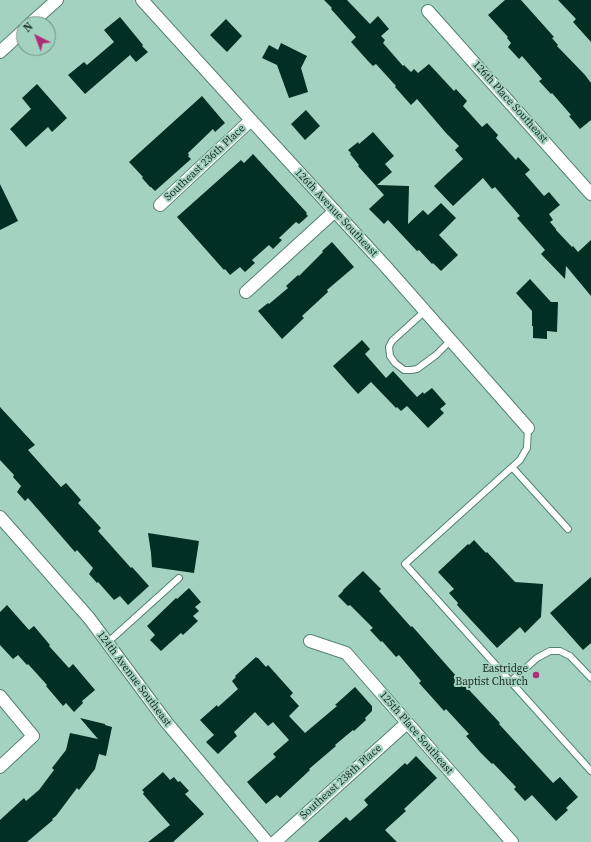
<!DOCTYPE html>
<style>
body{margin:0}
#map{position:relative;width:591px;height:842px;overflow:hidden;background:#a4d2c1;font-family:"Source Serif 4",serif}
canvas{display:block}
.north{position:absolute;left:16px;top:16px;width:40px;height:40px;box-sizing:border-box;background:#a4d2c1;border:1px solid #6d9083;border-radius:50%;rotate:318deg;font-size:11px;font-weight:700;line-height:16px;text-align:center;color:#1a2c25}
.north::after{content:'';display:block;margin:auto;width:14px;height:18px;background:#af2d77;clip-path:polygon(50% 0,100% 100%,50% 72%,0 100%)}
</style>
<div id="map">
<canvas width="591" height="842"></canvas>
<div class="north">N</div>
</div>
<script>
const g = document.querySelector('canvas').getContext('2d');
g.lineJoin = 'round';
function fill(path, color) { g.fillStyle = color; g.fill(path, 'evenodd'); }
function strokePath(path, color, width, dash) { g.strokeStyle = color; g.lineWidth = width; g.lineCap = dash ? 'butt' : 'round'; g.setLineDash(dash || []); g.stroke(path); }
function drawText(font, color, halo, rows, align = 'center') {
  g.font = font + ' "Source Serif 4",serif'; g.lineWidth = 4; g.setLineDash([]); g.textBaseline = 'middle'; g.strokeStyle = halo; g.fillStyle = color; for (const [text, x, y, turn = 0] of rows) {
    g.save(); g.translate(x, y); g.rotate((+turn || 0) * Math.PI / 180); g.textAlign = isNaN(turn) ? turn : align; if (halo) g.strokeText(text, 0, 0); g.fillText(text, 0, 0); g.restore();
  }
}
fill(new Path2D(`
 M324,0H347L370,24L378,16L389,29L381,36L385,40L383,43L403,66L404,65L411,72L414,69L418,73L429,64L454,91L456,89L467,101L463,106L482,127L487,123L498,135L496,138L516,160L518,157L530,170L525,174L544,196L549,192L560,205L549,214L553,220L550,222L556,229V230L572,247L573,246L578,252L591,240V296L566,266L565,279L541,254L545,250L517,218L520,216L495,187L492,189L483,178L453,206L434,186L463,159L455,150L459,146L446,133L417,99L411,105L395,87L396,86L376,64L373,66L368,61L351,42L356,37L331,9L332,8Z
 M505,0H521L554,37L552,38L558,45L557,46L585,75L591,83V120L580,129L569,116L571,115L552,93L551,94L539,81L542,79L522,56L519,59L508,47L511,43L507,38L508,37L488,15Z
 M558,0H591V42L573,22L576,19Z
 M120,17L143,45L142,46L148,52L136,62L130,55L85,94L68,75L84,62L87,65L114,42L104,30Z
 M226,19L242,36L227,52L210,35Z
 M281,43L307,56L301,68L308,92L289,98L277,65L262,58L269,45L278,50Z
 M37,84L67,118L52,132L48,127L26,147L10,129L31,109L22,98Z
 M202,96L225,123L215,132L213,129L188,153L189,155L188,156L191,159L155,191L151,187H150L142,178L143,177L129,162Z
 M306,110L320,126L305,140L291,124Z
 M373,132L394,156L385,164L392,172L377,185L409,186L408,224L423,210L428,215L441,203L456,218L439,235L458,255L441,271L433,263L432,264L419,250L417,251L388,220L384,224L369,209L384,195L358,166L359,165L350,154L351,153L348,150L358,142L359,144Z
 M253,154L307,213L306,214L308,216L299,224L296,222L279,238L282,240L273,249L269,245L252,260L255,263L245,272L240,267L230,275L225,269L224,270L177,217L241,160L244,163Z
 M0,184L18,221L0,230Z
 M332,242L354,267L327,290L328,292L302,316L304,318L282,339L258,311L268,303L269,304L288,288L286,286L298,275L299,276L323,252L322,251Z
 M530,279L551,302H558L557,332L547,331V339L533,338V326H532V311L516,293Z
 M362,340L370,349L365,354L386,378L393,371L417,397L423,392L424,394L432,388L446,404L440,409L444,413L428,428L407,406L401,411L397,407L396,408L371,382L358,394L333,366Z
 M0,407L35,445L28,450L61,487L66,483L81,500L78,503L101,528L98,531L131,568L132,567L149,586L128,605L120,596L114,600L98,582L97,583L89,574L93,568L77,550L75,552L28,498L25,501L17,492L21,486L13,477L14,475L0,460Z
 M148,533L199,541L194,573L152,567L151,553Z
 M474,540L486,553L487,552L515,582L543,584L541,617L525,633L520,627L497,648L457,605L458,603L449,593L454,589L438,572L468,544L469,545Z
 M363,571L381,589L379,591L411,627L412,626L457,677L500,723L499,724L553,783L560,777L578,797L566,808L568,810L556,821L532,795L525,801L514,789L516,787L493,763L492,764L480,752L466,736L469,734L446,709L444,711L437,703L419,683L421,681L399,655L396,657L382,641L381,642L370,630L373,628L350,605L348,606L338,596L343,591V590Z
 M591,577V643L583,650L550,613Z
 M189,588L201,602L195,607L199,611L193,616L198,621L183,635L181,633L161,651L150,640L155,635L147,626L176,598L177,599Z
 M7,605L29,630L34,626L50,645L49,646L69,668L73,664L95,690L82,701L83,703L74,712L66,703L63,706L46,686L47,685L28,664L27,665L18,655L13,659L0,645V612Z
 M256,657L257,658H258L266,667L268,665L293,693L290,696L299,706L289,716L305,733L337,706L335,705L355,687L372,706V711L365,718L366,720L354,731L353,730L335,745L336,746L309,769L310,770L280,798L277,795L266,804L247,782L276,757L273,754L289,740L273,722L268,726L255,712L234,732L237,736L218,754L206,742L214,735L200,720L217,705L218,707L238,689L232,681L236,677L235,676Z
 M80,718L105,724V725L112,727L106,756L99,754L95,769L79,790L77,788L56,816L52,819L53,820L27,842H0V820L24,798L26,801L39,790L54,770L52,768L66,750L70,733L98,739Z
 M416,756L437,778L404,809L406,811L385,830L397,842H318L346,817L350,821L368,805L364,800L405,763L407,765Z
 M163,772L170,780L174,777L178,782L180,781L189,791L185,794L204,814L173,842H148L170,825L143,794L144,792L142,790Z`), '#002f23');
const service = new Path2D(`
 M425,311L392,341L389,347L390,356L395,363L404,370H411L417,369L436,355L451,340
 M528,428L527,448L520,460L405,564L591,771
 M512,467L568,529
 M107,643L179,578
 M511,681L537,658L550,651H560L570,656L591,678`);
const minor = new Path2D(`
 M142,0L251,120L387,268L528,428
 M428,11L591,194
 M30,24L57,0
 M0,52L24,30
 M160,205L251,120
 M246,292L335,211
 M0,517L89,618L167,723L267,842
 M310,641L346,653L512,842
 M0,696L33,736L0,767
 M275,842L407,723`);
strokePath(service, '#558172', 8);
strokePath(minor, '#558172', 14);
strokePath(service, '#fff', 6);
strokePath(minor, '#fff', 12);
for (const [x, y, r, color] of [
 [536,675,4,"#af2d77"]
]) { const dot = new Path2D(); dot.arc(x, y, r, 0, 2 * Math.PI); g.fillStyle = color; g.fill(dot); strokePath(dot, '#a4d2c1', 1.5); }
drawText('11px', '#1a2c25', '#a4d2c1', [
 ["126th Place Southeast",510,102,48],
 ["Southeast 236th Place",205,163,-43],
 ["126th Avenue Southeast",336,213,47],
 ["124th Avenue Southeast",134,679,53],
 ["125th Place Southeast",416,733,49],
 ["Southeast 238th Place",341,782,-42]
]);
drawText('11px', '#1a2c25', '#a4d2c1', [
 ["Eastridge",528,669],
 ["Baptist Church",528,682]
], 'right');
</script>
